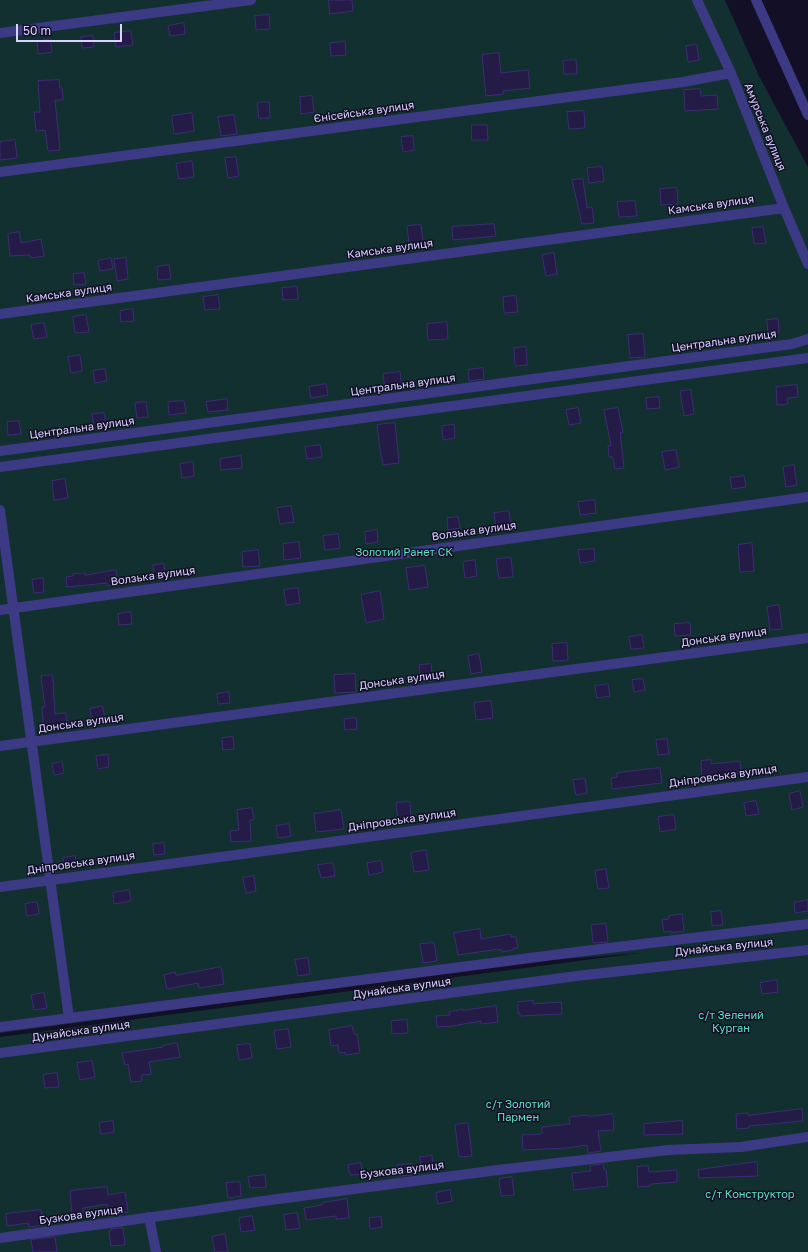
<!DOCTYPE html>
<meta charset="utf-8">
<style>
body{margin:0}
#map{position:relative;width:808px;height:1252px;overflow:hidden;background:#130f26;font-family:"Golos Text",sans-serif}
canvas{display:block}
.scale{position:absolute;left:16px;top:24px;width:106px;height:18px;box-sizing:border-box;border:2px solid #d9d4ff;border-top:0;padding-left:5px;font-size:12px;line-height:14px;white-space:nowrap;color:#d9d4ff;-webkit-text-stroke:3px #130f26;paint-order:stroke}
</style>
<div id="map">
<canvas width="808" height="1252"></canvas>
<div class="scale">50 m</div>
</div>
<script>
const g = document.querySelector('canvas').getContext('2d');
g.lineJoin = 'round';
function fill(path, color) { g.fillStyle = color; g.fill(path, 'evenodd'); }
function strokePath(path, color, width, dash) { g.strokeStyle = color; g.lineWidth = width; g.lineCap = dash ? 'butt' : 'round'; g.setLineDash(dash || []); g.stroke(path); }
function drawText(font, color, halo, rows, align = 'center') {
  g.font = font + ' "Golos Text",sans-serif'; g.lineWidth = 3; g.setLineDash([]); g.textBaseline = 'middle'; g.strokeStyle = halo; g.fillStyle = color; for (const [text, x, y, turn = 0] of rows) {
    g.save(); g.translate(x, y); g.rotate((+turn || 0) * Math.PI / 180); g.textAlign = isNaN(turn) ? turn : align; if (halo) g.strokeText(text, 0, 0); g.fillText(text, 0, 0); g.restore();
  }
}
fill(new Path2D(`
 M0,0H725L759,76L808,167V1252H0V1037L639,953L539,961L0,1033Z`), '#12302f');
const building = new Path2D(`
 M329,0H352L353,11L330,14Z
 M269,15L270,29L256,30L255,16Z
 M184,23L185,34L170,36L168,26Z
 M131,31L133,45L116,47L114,33Z
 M93,36L94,47L82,48L81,37Z
 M50,39L52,52L38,54L37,42Z
 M345,42L346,55L331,56L330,43Z
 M697,45L699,60L688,62L686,46Z
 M499,53L501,73L528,70L530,88L503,91V94L486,96L482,55Z
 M576,60L577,74H564L563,61Z
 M59,80L60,88H62L63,100H55L60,150L48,151L45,130L36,131L34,112H40L38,81Z
 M700,89L701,96L717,95L718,109L685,111L684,90Z
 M312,96L314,112L301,114L300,97Z
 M258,102H269L270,118H259Z
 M584,111L585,128L569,129L567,112Z
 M192,113L194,131L174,134L172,116Z
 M234,115L237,134L221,136L218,117Z
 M472,125H487L488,140H472Z
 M413,136L414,150L403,152L401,137Z
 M15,140L17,158L0,160V142Z
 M236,157L239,176L228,178L225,158Z
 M192,161L194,177L179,179L176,164Z
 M602,167L604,181L589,183L587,168Z
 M583,179L587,208L592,207L594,223L582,224L572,180Z
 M677,188L678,204L661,205L660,189Z
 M635,201L637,216L619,217L617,202Z
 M494,224L496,236L453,240L452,227Z
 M421,225L423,242L409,243L407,226Z
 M763,227L766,243L754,244L752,228Z
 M19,232L21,243L41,239L44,256L31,258L30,255L10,256L8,234Z
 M554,253L557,274L546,276L542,255Z
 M111,258L113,269L100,271L98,261Z
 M126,258L128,279L117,281L114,259Z
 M169,265L171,279L158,280L157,267Z
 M84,273L86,284L74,285L73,274Z
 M297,287L298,299L283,300L282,288Z
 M218,295L220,309L205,310L203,297Z
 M516,296L518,312L504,313L503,297Z
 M133,309L134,321L121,322L120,311Z
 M86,315L89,332L75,333L73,317Z
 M778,319L779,332L768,333L767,320Z
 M447,322L448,339L428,340L427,324Z
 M44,323L47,337L34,339L31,325Z
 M643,334L645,357L630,358L628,335Z
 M526,347L527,365L515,366L514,348Z
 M80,355L82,371L71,373L68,357Z
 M483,368L484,379L469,381L468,370Z
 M105,369L107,381L95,383L93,371Z
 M400,372L402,388L385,390L383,374Z
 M326,384L328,395L311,398L309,387Z
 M797,385L798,397L787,398L788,404L777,405L776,387Z
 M691,390L694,414L684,416L680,391Z
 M659,397L660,408L647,409L646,398Z
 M227,399L228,410L208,412L206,402Z
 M184,401L186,413L169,415L168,402Z
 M146,402L148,417L137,418L135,403Z
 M578,408L581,423L569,425L566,410Z
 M618,408L623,432L620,433L624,468L615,469L613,457H609L608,446H611L604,410Z
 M104,413L106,426L94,428L92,414Z
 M19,421L21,434L8,435L7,422Z
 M395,423L399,463L383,465L382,458H381L377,425Z
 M454,425L455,438L443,440L442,426Z
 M320,445L322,457L307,459L305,447Z
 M676,450L679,467L665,470L662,452Z
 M241,456L242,468L221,470L220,459Z
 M193,462L194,476L182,478L180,464Z
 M794,465L797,485L786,487L783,467Z
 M744,476L746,487L732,489L730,478Z
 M65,479L68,498L54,500L52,481Z
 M595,500L596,513L580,515L578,502Z
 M291,506L294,522L280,524L277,508Z
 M509,511L511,526L496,528L494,513Z
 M458,517L460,528L448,530L447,518Z
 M377,530L378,542L366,544L365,532Z
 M338,534L340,548L325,550L323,536Z
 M299,542L301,558L284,560L283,544Z
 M752,543L754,571L740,572L738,545Z
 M594,549L595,561L580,563L578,550Z
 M258,550L260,566L243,567L242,552Z
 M511,558L513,577L499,578L496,559Z
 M475,560L477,576L465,578L463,562Z
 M164,564L165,575L154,576L153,565Z
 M425,566L428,587L409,590L406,568Z
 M116,570L118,584L107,586V583L67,587L66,577L73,576V574L85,573V575Z
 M43,578L44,592L34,593L32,580Z
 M298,588L300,603L286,605L284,590Z
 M380,591L384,619L366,623L361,595Z
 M779,605L782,629L770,630L767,607Z
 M131,612L132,624L119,625L118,614Z
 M690,623L691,635L675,636L674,624Z
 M642,635L644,648L631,649L629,637Z
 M567,643L568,660L553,661L552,644Z
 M479,654L482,672L471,674L468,656Z
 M431,664L433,681L421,682L419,665Z
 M355,674L356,692L335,693L334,675Z
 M52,675L54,687H53L55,714L66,713L67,728L44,730L42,707H45L41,676Z
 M643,679L645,690L634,692L632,680Z
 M608,684L610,696L597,698L595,686Z
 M229,692L230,703L218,704L217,694Z
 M491,701L493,718L476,720L474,703Z
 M102,706L105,717L92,720L90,709Z
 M356,718L357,729L345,730L344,719Z
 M233,737L234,749L223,750L222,738Z
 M667,739L669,754L658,755L656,740Z
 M108,755L109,767L98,769L96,756Z
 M711,760V764L740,761L741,773L712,776L713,778L702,779L701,761Z
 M62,762L64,773L54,775L52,764Z
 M660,768L662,783L612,789L611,778L617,777V773Z
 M585,779L587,793L576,795L573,780Z
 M800,791L803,807L792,810L789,794Z
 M756,801L759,814L746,816L744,803Z
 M410,802L411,819L398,820L396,803Z
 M252,808L254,819L250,820L251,841L231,842L230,831L239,830L237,810Z
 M341,810L344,829L316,832L314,814Z
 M674,815L676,829L660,832L658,817Z
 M289,824L291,836L278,838L276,826Z
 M164,843L165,854L154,855L153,844Z
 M426,850L429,870L414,872L411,853Z
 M75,856L77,867L64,868L63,858Z
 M381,861L383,872L369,875L367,863Z
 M333,863L335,876L321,878L318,865Z
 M606,869L609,888L598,889L595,871Z
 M254,876L256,891L246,893L243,878Z
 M129,890L131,901L114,904L113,893Z
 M808,900V911L795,913L794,903Z
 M37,902L39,914L27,916L25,904Z
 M721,911L723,925L712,926L711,912Z
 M682,914L684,931L671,933V931L664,932L662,920L669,919V916Z
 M606,924L608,942L593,943L591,925Z
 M480,929L481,939L511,934V937H516L518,948H513V950L502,952V950H499V949L458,955L454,933Z
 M434,943L437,961L423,963L420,944Z
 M308,958L310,974L298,976L295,960Z
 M221,967L224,984L199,988L198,983L167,989L164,975L175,972L176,975Z
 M777,980L778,992L762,994L760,983Z
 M44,993L47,1008L34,1010L31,995Z
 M533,1001V1004L561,1002L562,1014L520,1016V1013H518V1002Z
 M496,1006L498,1022L481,1024V1021L452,1026L437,1027L436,1016L450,1015L449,1012L463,1009V1010Z
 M407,1020L408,1033L392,1034L391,1021Z
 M352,1026L354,1034H357L360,1053L346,1055L345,1052L339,1053L338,1045L331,1046L329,1030Z
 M288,1029L291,1047L277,1049L274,1031Z
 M177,1043L180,1057L149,1062L151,1074L141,1075L142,1081L131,1082L128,1064L125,1065L122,1053L163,1047V1046Z
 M250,1044L252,1058L239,1060L237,1045Z
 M92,1061L95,1077L80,1080L77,1063Z
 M57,1073L59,1087L45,1088L43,1075Z
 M802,1109L803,1121L749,1126V1128L737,1129L736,1114L748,1113V1115Z
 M613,1114L614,1130L598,1131L601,1151L588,1153L587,1145L566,1148L523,1150L522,1135L542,1134V1127L570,1124L569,1117L589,1115V1116Z
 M113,1121L114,1132L101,1134L99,1123Z
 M682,1121L683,1134L644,1135V1124Z
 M468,1123L472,1156L459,1157L455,1125Z
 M432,1156L433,1169H421L420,1157Z
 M757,1162L758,1176L699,1178L698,1170Z
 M361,1163L362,1174L350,1175L348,1165Z
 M412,1164L413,1175L400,1176L398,1165Z
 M603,1164L604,1170H606L608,1186L574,1190L572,1173L591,1171L590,1166Z
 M648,1166L649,1172L677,1170V1182L650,1184V1186L638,1187L637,1167Z
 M265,1175L266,1187L250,1188L248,1177Z
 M512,1177L514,1195L501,1196L499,1179Z
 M240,1182L241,1196L228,1198L226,1183Z
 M107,1187L108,1195L125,1192L128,1212L122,1213V1215L109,1216L107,1204L83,1208V1213L72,1214L70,1191Z
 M450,1190L452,1201L438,1204L436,1193Z
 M347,1199L349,1218L336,1219V1216L306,1220L304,1208L322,1205V1203Z
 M41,1210L44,1225L29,1227L28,1223L7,1226L6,1214Z
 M297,1213L300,1228L286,1230L284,1215Z
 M252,1216L255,1230L241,1232L239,1218Z
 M381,1217L382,1227L370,1229L369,1218Z
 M123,1228L125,1245L111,1246L109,1231H111V1229Z
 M225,1234L228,1252H215L212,1237Z
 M55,1237L57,1252H33L31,1240Z`);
fill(building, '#241b47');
strokePath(building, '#3b2d73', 1);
strokePath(new Path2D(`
 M697,0L731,73L784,208L808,264
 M756,0L808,115
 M0,33L251,0
 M0,172L683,82L731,73
 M0,314L784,208
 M0,451L792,344L808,339
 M0,467L808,358
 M0,510L69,1018
 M0,610L808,497
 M0,746L808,638
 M0,887L808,777
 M0,1027L576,952L808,924
 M0,1053L577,976L808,950
 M149,1217L156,1252
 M0,1238L196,1211L263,1201L498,1170L668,1150L741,1147L808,1137`), '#3d3a85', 10);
drawText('11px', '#d9d4ff', '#130f26', [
 ["Єнісейська вулиця",364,112,-8],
 ["Амурська вулиця",765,127,68],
 ["Камська вулиця",711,205,-8],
 ["Камська вулиця",390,249,-8],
 ["Камська вулиця",69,293,-8],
 ["Центральна вулиця",724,341,-8],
 ["Центральна вулиця",403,385,-8],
 ["Центральна вулиця",82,428,-8],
 ["Волзька вулиця",474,531,-8],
 ["Волзька вулиця",153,576,-8],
 ["Донська вулиця",724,637,-8],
 ["Донська вулиця",402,680,-8],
 ["Донська вулиця",81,723,-8],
 ["Дніпровська вулиця",723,776,-8],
 ["Дніпровська вулиця",402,820,-8],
 ["Дніпровська вулиця",81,863,-8],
 ["Дунайська вулиця",724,947,-6],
 ["Дунайська вулиця",402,988,-8],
 ["Дунайська вулиця",81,1031,-8],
 ["Бузкова вулиця",402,1170,-7],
 ["Бузкова вулиця",81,1215,-8]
]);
drawText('11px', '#5fe0c0', '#130f26', [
 ["Золотий Ранет СК",404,553],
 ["с/т Зелений",731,1016],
 ["Курган",731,1029],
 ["с/т Золотий",518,1105],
 ["Пармен",518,1118],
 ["с/т Конструктор",750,1195]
]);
</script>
